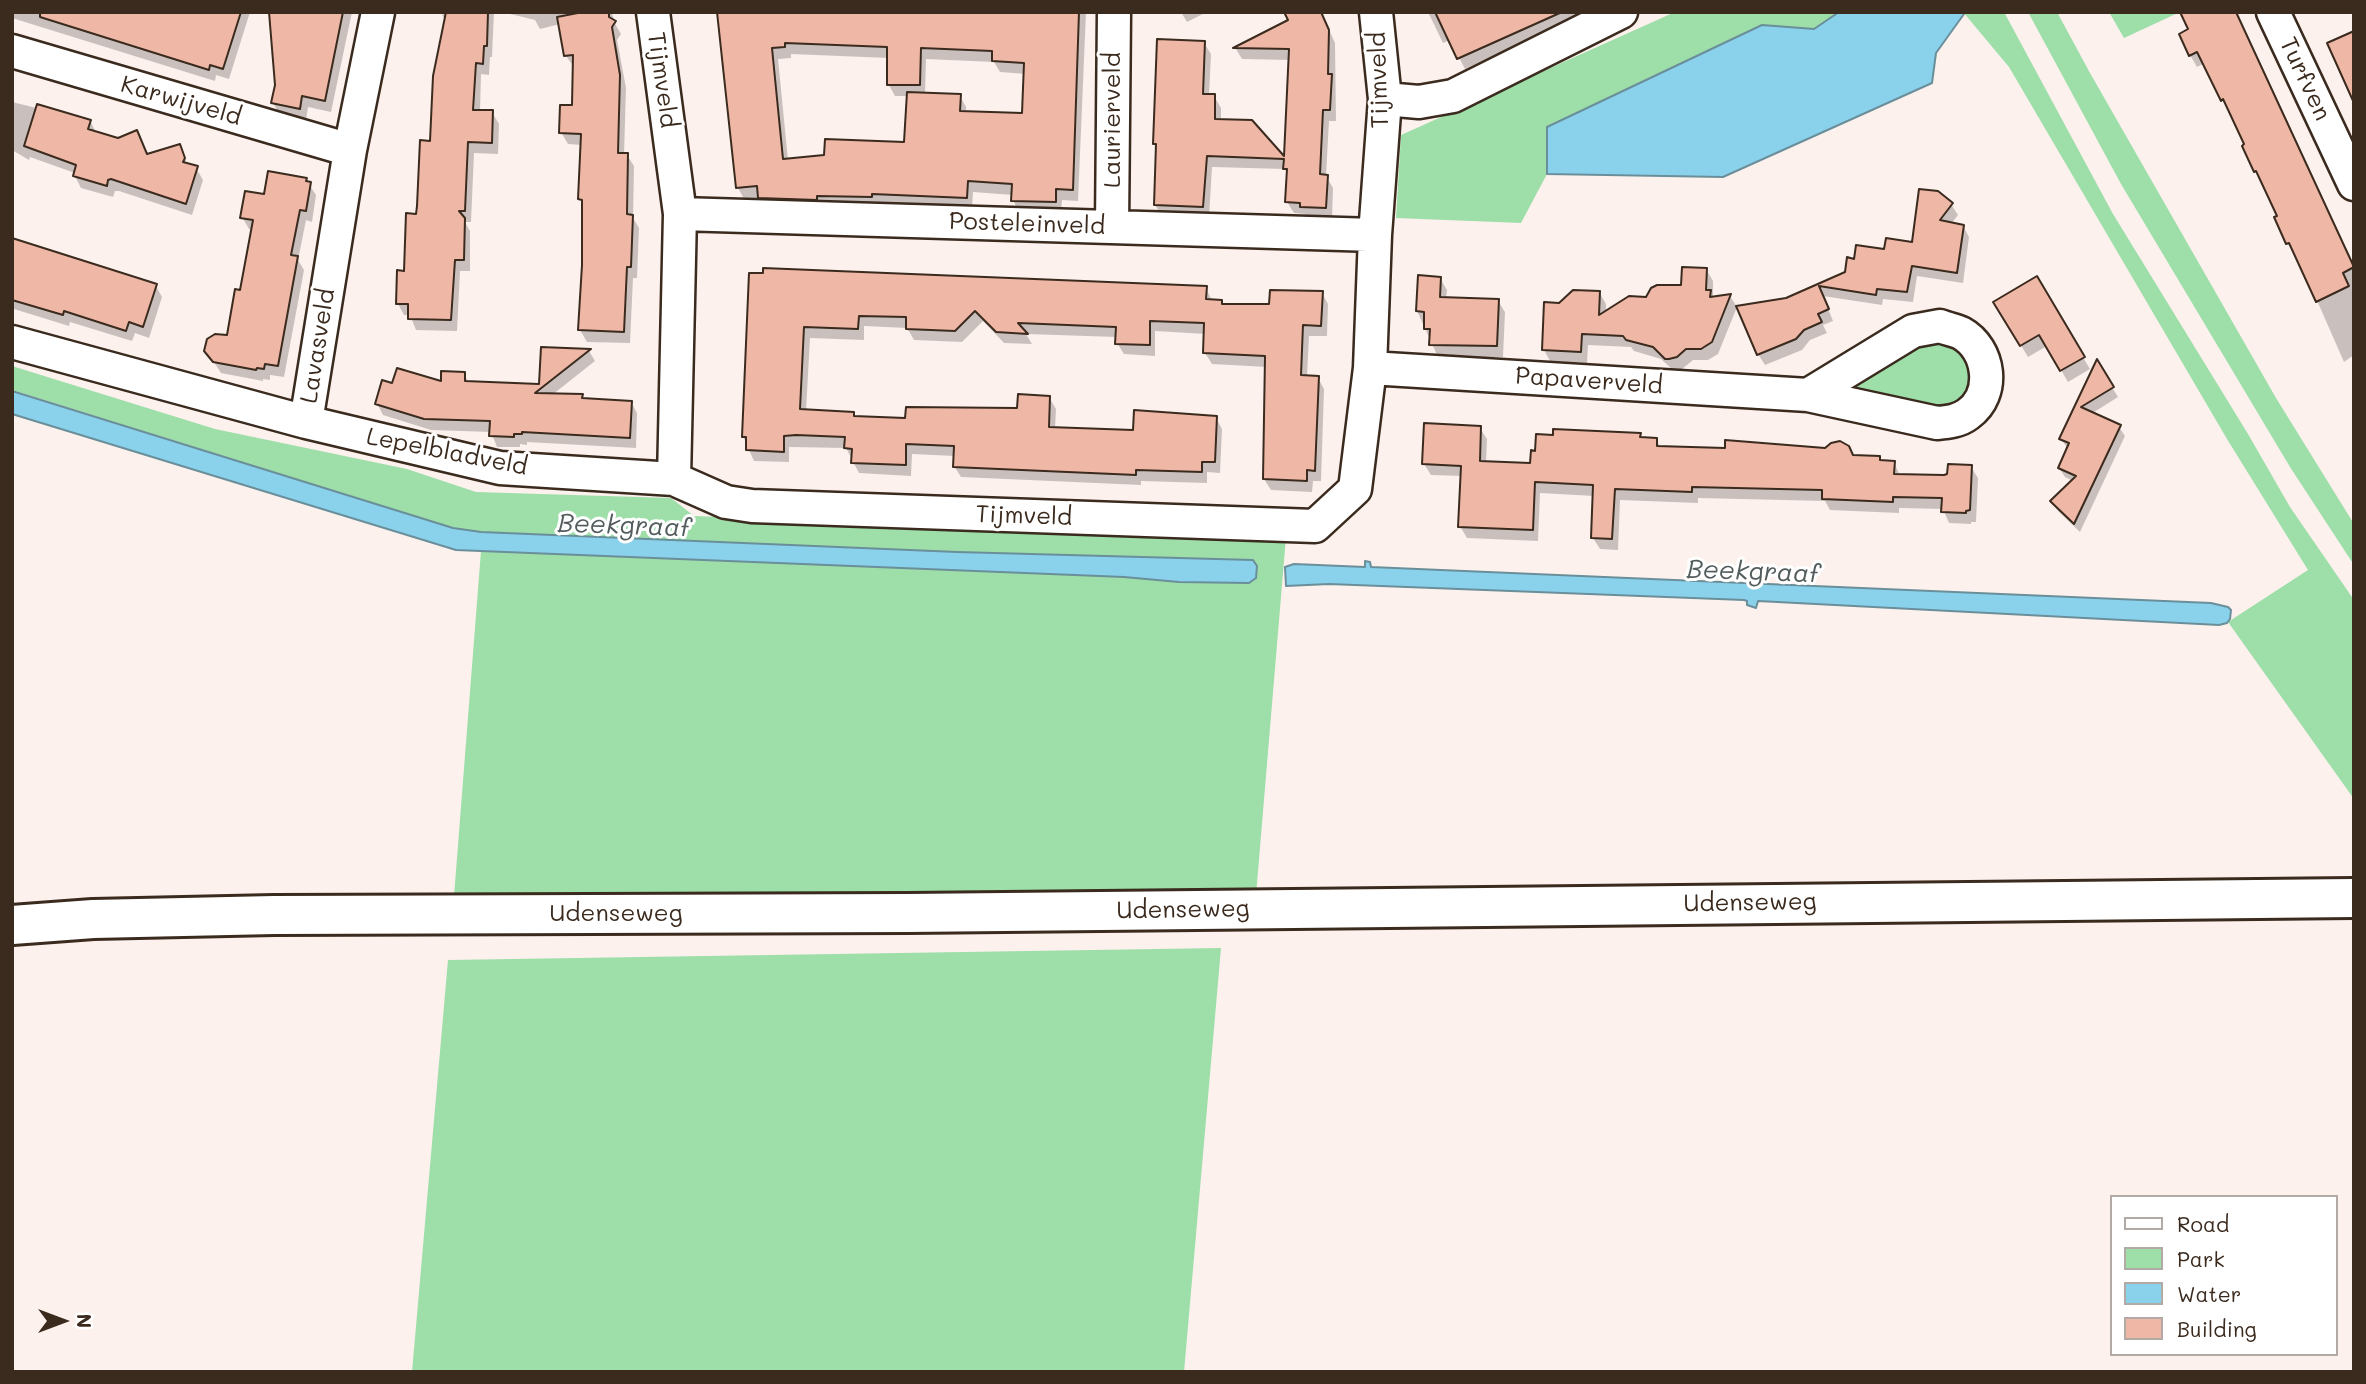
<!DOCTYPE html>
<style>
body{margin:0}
#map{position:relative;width:2366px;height:1384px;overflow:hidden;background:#fcf1ed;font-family:Mali,sans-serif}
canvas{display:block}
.frame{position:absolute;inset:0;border:14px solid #3b2a1e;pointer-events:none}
.legend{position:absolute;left:2110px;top:1195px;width:228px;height:161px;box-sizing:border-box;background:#fff;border:2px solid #b1aaa5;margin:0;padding:9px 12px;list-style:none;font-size:21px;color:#3b2a1e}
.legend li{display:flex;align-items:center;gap:14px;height:35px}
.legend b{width:35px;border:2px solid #b1aaa5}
.north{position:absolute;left:28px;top:1286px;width:70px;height:70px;-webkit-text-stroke:5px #fff;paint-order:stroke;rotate:90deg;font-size:19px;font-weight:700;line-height:28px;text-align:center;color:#3b2a1e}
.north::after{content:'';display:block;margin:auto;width:24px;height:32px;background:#3b2a1e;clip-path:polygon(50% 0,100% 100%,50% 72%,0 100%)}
</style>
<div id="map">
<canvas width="2366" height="1384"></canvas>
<div class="frame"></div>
<ul class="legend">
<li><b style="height:9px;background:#fff"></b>Road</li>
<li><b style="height:19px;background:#9ddea9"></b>Park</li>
<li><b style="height:19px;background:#8ad2ec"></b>Water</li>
<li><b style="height:19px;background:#efb7a5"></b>Building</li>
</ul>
<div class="north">N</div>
</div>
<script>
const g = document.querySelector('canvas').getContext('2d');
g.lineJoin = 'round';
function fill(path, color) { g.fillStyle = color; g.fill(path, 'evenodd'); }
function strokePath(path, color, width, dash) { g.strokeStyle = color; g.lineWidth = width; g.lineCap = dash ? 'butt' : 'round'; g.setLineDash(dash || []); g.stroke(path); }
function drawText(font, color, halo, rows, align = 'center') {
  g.font = font + ' Mali,sans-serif'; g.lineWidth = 6; g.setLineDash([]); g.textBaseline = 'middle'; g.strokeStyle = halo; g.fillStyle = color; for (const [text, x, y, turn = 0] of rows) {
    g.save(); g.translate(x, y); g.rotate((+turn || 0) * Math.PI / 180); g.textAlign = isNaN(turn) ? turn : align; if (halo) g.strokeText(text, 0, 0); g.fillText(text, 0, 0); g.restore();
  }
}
fill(new Path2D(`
 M1675,12H1839L1814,29L1762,25L1548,127L1547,174L1521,223L1396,218L1401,135Z
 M1963,12H2004L2113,214L2248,434L2290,507L2354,600V799L2228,622L2308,570L2227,439L2009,67Z
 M2028,12H2057L2090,73L2276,398L2354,524V565L2290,467L2121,184Z
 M2109,12H2180L2124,38Z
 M1934,340C1954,344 1964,355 1973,372C1970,383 1969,395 1959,402C1940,417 1879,400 1854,396L1846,385Z
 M12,366L215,429L407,469L476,492L671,498L694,516L1286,537L1256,895L453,909L481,551L1124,577L1179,582L1253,579L1256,578L1257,566L1253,560L957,552L481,532L453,528L12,390Z
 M1221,948L1184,1372H412L448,960Z`), '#9ddea9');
const water = new Path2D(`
 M1839,12H1963L1964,14L1936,53L1932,83L1723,177L1547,174V127L1762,25L1814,29Z
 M12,391L453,528L481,532L957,552L1253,560L1257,566L1256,578L1249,583L1179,582L1124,577L456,550L12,414Z
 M1365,561L1370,562L1371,567L2211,603L2228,607L2231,610L2230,619L2227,623L2219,625L1758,601L1756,608L1747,605V601L1744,600L1329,584L1286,586L1285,567L1294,564L1365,567Z`);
fill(water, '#8ad2ec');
strokePath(water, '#6a8f9a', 2);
fill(new Path2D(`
 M12,12H250L229,79L216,75L215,81L12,18Z
 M271,12H352L331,112L308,107L306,120L280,115L273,103L277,86Z
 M446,12H494L492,57H490L489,75L481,74L480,112H492L499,124L498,154L474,153L471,222H465L470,231V271H460L457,331L416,330L410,315H404L398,304L432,142L446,21L442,15Z
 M502,12H612L614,22L621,34L617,40L626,88L624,155H627L634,166L633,218L639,228L637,278H633L630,343L587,342L580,330L583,265V205L580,199L582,145L568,144L561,132L573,107L574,67L566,56L560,24L540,29L535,20Z
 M719,12H1086L1078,201L1062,200L1061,213L1019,212L1013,200V195L973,192L972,208L766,209L759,198L744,199L738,188ZM791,54L889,58V85L895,96H908L906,144L788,160L778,59L791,58ZM926,59L994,62L1000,72L1026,74L1024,114L966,113V107L960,96L925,94Z
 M1181,12H1207L1187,22Z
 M1321,12L1335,43L1336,121H1329L1326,176L1333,188L1332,219L1308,218L1305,214L1294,213L1287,202L1288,175L1285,169L1212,167L1209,218L1162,216L1155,205L1158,149L1155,144L1204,43L1211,54L1209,96H1214L1221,108V121L1252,122L1286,160L1291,60L1242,59L1236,49L1291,21Z
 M1428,12H1584L1576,16L1577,19L1499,56L1498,54L1465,69L1450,40L1443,43Z
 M2191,30L2354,267V355L2344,362L2301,264L2288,243L2246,145L2205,63L2197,67L2190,55Z
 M12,102L90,121L97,134L118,140L137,133L148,156L179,146L188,166L196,168L203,180L192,215L119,191H115L113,197L81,188L75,176V173L30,157L29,160L12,150Z
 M306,180L316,195L312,222L306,220L298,260L304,270L284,377L270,375V380L263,379V381L221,373L206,350L228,337L242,292L253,230L249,229L242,217L266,196Z
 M1951,204L1958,215L1951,224L1963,226L1969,237L1963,283L1917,276L1913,302L1883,299L1882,305L1823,296L1833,321L1823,325L1827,333L1810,340L1802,350L1765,365L1758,354L1786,300L1846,273L1855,261L1914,244Z
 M12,255L156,286L162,297L149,338L135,333L132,341L70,322L69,326L14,309L12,313Z
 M1706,269L1713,281V298L1730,296L1737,307L1718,354L1708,360H1693L1681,370H1673L1661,359L1634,351L1631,347L1588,345L1587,363L1550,361L1544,350L1559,304L1599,292L1606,304V313L1682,287Z
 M750,275L1206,288L1212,301L1221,302L1223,305H1271L1322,293L1328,304L1327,336H1309L1307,377L1318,378L1324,389L1321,481H1313L1312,492L1271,490L1264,479L1267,367L1212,364L1205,353L1206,334L1155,331V356L1124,354L1117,343V337L1026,334L1032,344L1004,343L983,321L962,342L914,340L907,328L864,326V340L810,338L806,411L853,414L855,417L907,420L1019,410L1049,397L1056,409L1055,429L1135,432L1216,418L1222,429L1220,473L1207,472V483L1141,481V485L961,477L954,466L955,456L912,454L911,476L859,473L846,448L789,447V462L754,461L743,436Z
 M1440,278L1447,290L1446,299L1498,301L1505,312L1503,357H1438L1417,311Z
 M2036,279L2090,369L2068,382L2047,346L2028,357L1995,302Z
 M543,349L589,351L595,361L552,395L582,396L584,400L631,402L637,413L636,448L527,442V445L520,444V447H497L491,432L431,430L383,415L377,403L393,385L442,383L464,374L469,383L541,386Z
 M2097,363L2118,397L2091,414L2119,427L2125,436L2080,532L2058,511L2052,502L2073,481L2065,477L2059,468L2068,449L2061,439Z
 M1480,428L1487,439L1486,463L1532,465L1640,434L1642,439L1656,440L1660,446L1853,457L1894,462L1900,476L1944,477L1971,467L1978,478L1976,522H1971V524L1949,523L1943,509L1899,508V513L1830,510L1825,501L1698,498V503L1620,500L1618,550L1600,549L1593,538L1594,496L1540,493L1538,541L1467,538L1460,526L1462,476L1431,475L1424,464Z`), '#0003');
const building = new Path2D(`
 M40,12H241L223,69L210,65L209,70L40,17Z
 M269,12H343L325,101L302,96L300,109L271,103L275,85Z
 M446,12H488L487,46H484L483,64L476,63L473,110H493L492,143L468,142L465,211H459L465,218L464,260H455L451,320L408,319V304H396L397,270L404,271L406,213L416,214L417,206L420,140L430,141L433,76Z
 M583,12H609V17L616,21L612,27L620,75L618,153H628L627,214L633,215L631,267H627L624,332L578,330L582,265V200L578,199L581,134L559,133L560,105H572L573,55L564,56L557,17Z
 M717,12H1079L1073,190L1056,189V202L1011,201L1012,184L968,181L967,198L872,194V197L817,196V200L758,198L757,186L736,188ZM785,43L887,47V85H920L921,48L992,51V61L1024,63L1022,113L960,111L961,94L907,92L904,142L825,139L824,155L783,159L772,48L785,47Z
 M1284,12H1321L1329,30L1328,74H1332L1330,110H1323L1320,174L1328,175L1326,208L1300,207V203L1285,202L1287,169H1283L1284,159L1207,156L1203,207L1154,205L1156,144H1153L1157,39L1205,41L1203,94H1215V119L1252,120L1284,156L1289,49L1233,48L1288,20Z
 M1435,12H1562L1457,59Z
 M2180,12H2236L2354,267L2343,273L2349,286L2316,302L2289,243L2286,244L2274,217L2277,216L2256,171L2254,172L2242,146L2244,144L2223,99L2221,101L2197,52L2189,56L2179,34L2188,29Z
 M2354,31V103L2327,43Z
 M37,104L91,120L88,129L118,138L137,130L147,154L180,144L185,158L183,162L198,166L186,204L111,179L108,180L107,186L73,176L76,165L24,146Z
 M268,171L307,178L306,181L311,182L306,211L300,210L291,255L298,256L278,366L265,364L264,369L257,368L256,370L213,362L204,351L207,339L215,334L227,335L235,289L240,290L253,220L240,218L245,191L264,194Z
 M1919,189L1938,191L1953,203L1940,220L1964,225L1957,273L1912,266L1907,292L1877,289L1876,295L1819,286L1829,309L1818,314L1822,322L1804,330L1796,339L1757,355L1736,306L1786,298L1845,272L1847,257L1854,259L1856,245L1884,249L1886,238L1912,242Z
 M12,238L157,284L143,327L129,322L126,331L64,311L63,315L12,300Z
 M1682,267L1707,268L1706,290H1711L1710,297L1731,294L1712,342L1701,349H1686L1677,357L1669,359H1665L1653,347L1626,340L1623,336L1582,334L1581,352L1542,350L1544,302L1559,303L1573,290L1600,291L1599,315L1629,296L1646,297L1651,288L1657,285H1681Z
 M763,268L1207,286L1206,299L1222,300V304H1269L1270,290L1323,291L1321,326L1303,325L1301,375L1319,376L1315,471L1307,470V481L1263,479L1265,356L1203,353L1204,323L1150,321V345L1115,344L1116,327L1018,323L1028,334L996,332L975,311L955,331L906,329V317L859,316L858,329L804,327L800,409L854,412V416L905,418L906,407L1017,408L1018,394L1050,396L1049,427L1133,430L1134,410L1217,416L1215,462H1202V472L1136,470V475L953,467L954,446L906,444V465L851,463L852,449L844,448L845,437L796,435L784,436V452L746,450V437H742L749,273H763Z
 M1418,275L1441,277L1440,297L1499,299L1497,346L1429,345L1430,329H1424V312L1416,311Z
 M2037,276L2085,357L2060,371L2039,335L2020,346L1993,302Z
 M541,347L591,349L535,393L583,394L582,398L632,401L630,438L522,432V434H514V437L489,436L490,421L424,419L375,404L382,380L392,383L397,368L441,381V371L465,372V381L539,384Z
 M2097,359L2114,387L2081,407L2121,425L2074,524L2050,501L2076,476L2058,468L2069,443L2059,439Z
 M1424,423L1481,426L1480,461L1530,463L1531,450L1535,451L1536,434L1553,435V429L1641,433L1640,437L1657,438V446L1725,448V440L1825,448L1831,443L1840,441L1849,446L1853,455L1880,456V460L1895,461L1894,474L1944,475L1947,474L1948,464L1972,465L1970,510L1966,511V513L1941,512L1942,498L1893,497V502L1822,499V490L1692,487V492L1615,489L1612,539L1591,538L1593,485L1535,482L1533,530L1458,527L1461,466L1422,464Z`);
fill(building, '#efb7a5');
strokePath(building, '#3b2a1e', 2);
const minor = new Path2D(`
 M653,12L680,214L674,479
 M2273,12L2354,184
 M12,51L350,150
 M1385,99L1419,102L1453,96L1621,12
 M680,214L1375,235
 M1112,227L1114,12
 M1940,326C1947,329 1955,330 1961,333C1990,349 1996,394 1968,414C1959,421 1948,422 1937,423L1808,395L1913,331Z
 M12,342L306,422L500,468L674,479L726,502L752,506L1315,526L1355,489L1370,368L1375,235L1385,99L1376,12
 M1370,368L1808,395
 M306,422L350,150L378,12`);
const secondary = new Path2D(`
 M12,925L93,919L274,915L908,913L2354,898`);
strokePath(minor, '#3b2a1e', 37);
strokePath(secondary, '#3b2a1e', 44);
strokePath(minor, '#fff', 32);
strokePath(secondary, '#fff', 38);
drawText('24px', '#3b2a1e', '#fff', [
 ["Turfven",2305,79,65],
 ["Tijmveld",662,80,82],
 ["Tijmveld",1379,80,-92],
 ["Karwijveld",181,101,16],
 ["Laurierveld",1113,120,-90],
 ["Posteleinveld",1027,224,2],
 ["Lavasveld",318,346,-81],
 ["Papaverveld",1589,381,4],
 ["Lepelbladveld",447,452,11],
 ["Tijmveld",1024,516,2],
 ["Udenseweg",1750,903,-1],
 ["Udenseweg",1183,910,-1],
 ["Udenseweg",616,914]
]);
drawText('italic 26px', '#535c5c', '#fff', [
 ["Beekgraaf",624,526,2],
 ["Beekgraaf",1753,572,2]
]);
</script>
